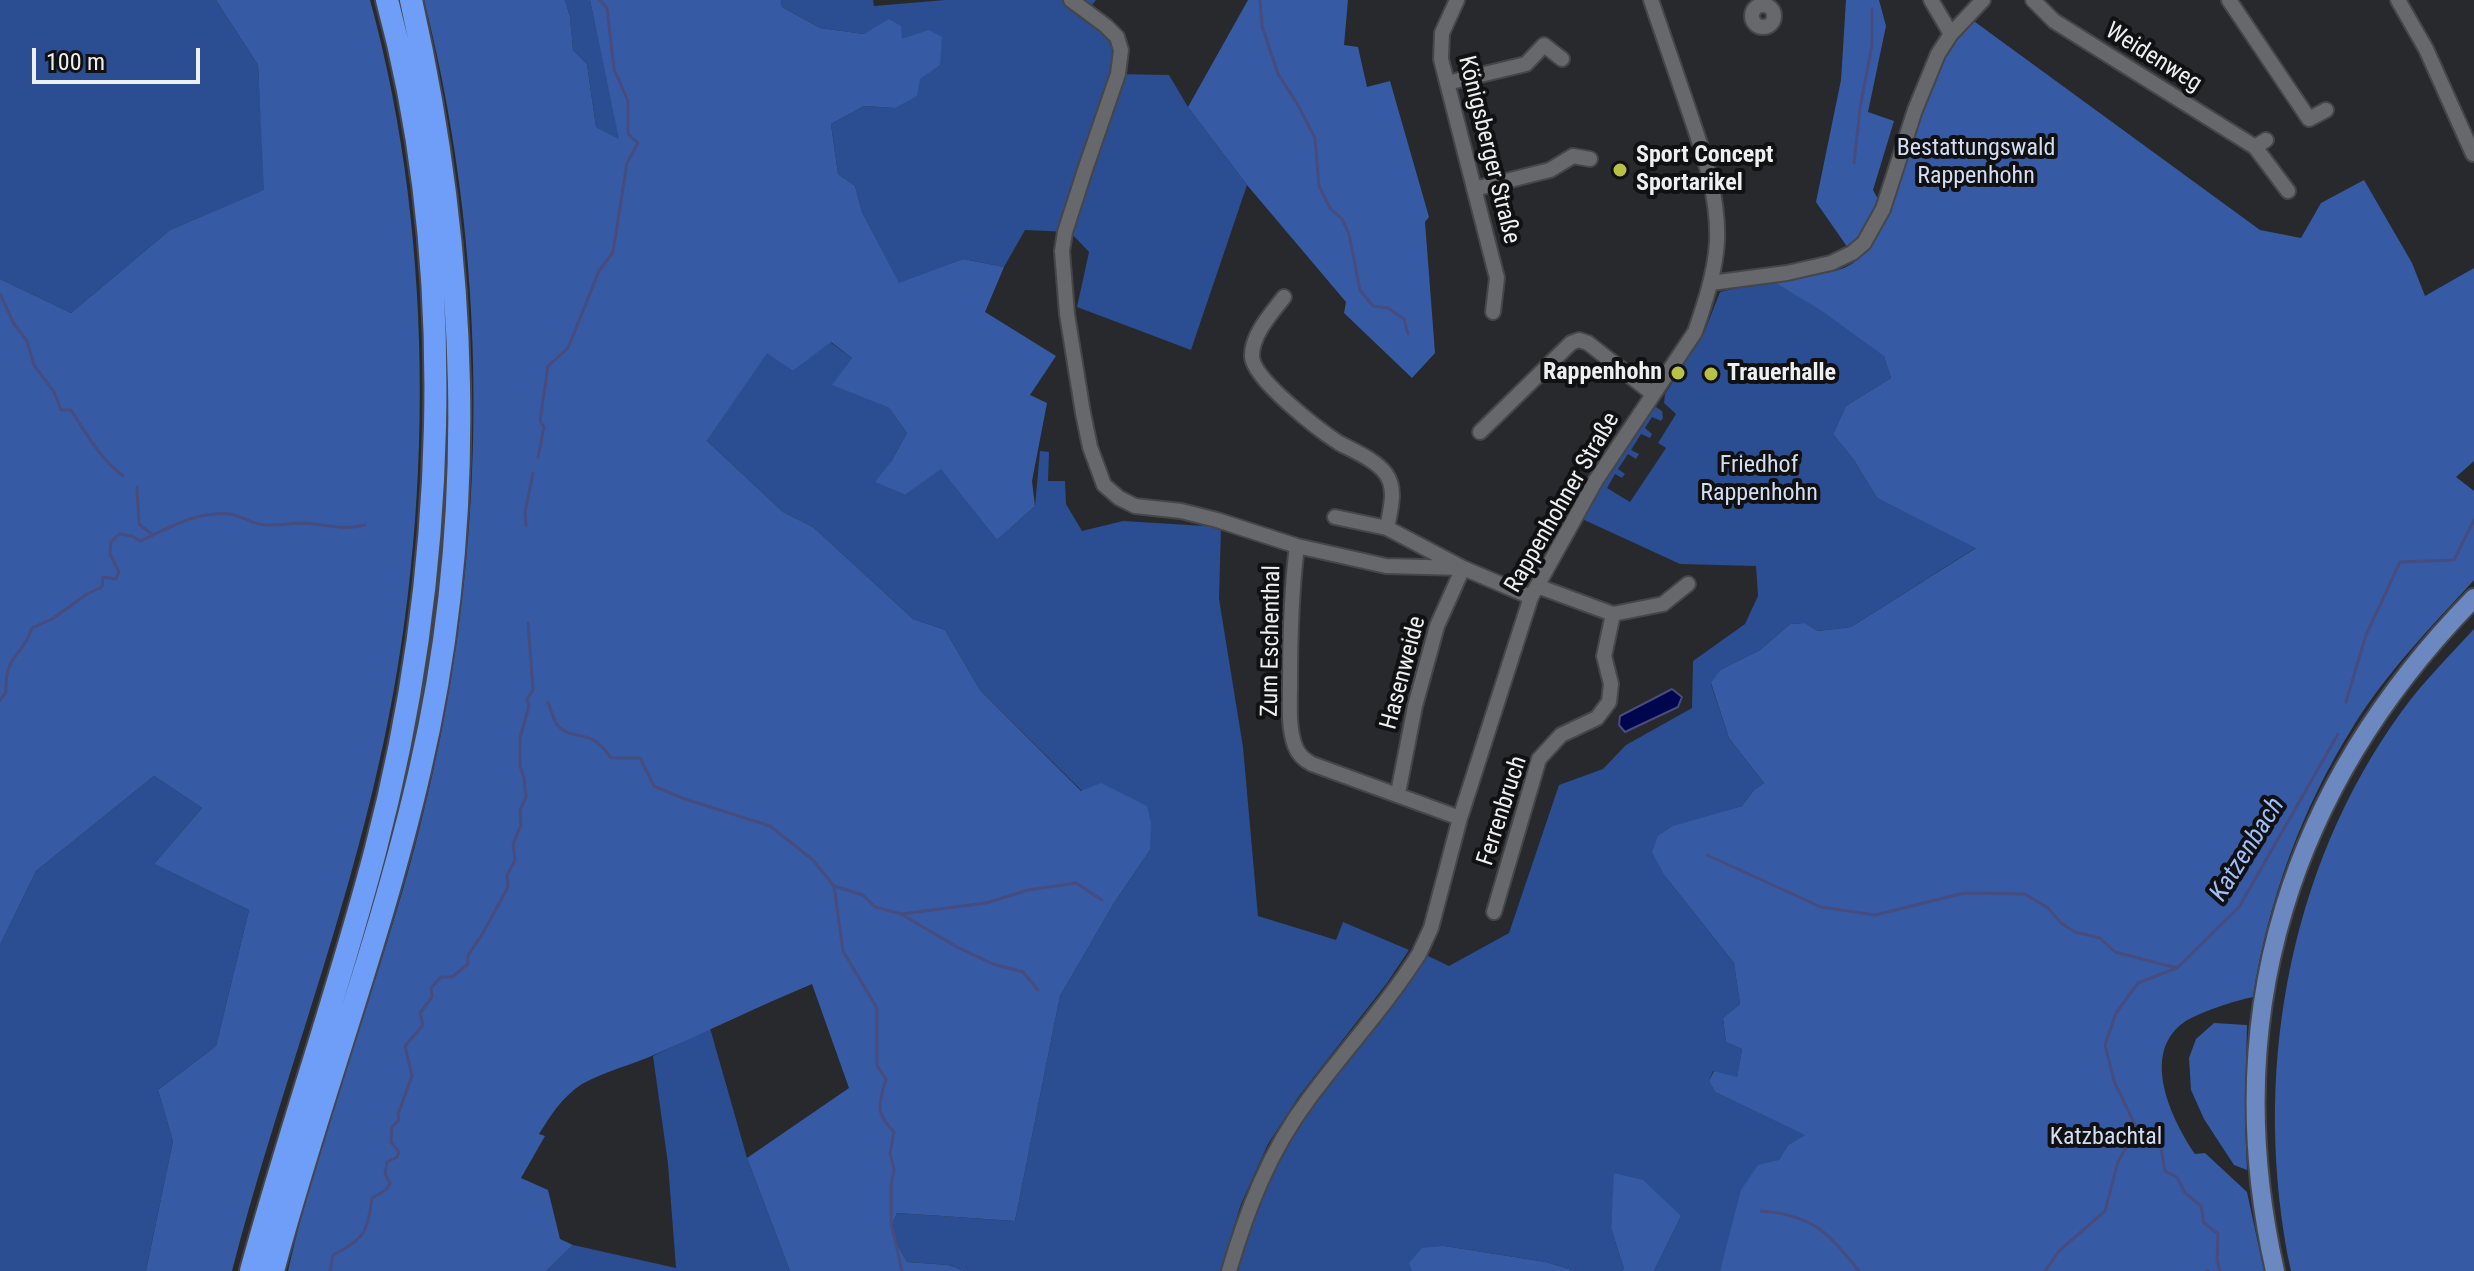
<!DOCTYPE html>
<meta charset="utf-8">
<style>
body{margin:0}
#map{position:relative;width:2474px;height:1271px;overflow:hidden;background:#27292c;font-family:"Roboto Condensed",sans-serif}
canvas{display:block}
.scale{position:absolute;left:32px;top:48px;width:168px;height:36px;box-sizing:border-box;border:4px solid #eeeff1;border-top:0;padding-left:10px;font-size:24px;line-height:28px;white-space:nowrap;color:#eeeff1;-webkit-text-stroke:6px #111113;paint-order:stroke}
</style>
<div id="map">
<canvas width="2474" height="1271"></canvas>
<div class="scale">100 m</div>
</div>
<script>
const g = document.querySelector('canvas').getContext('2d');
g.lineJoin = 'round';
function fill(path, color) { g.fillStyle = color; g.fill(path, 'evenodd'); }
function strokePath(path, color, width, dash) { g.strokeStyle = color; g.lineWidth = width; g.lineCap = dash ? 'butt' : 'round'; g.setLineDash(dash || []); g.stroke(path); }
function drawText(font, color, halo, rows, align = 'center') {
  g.font = font + ' "Roboto Condensed",sans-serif'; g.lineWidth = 8; g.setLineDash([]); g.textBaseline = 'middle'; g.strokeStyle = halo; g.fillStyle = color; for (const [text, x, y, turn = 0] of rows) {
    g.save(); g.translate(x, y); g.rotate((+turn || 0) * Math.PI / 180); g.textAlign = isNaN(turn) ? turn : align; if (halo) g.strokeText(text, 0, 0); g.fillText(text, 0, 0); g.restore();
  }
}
fill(new Path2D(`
 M0,0H216L258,65L265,190L170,230L71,313L0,279Z
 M565,0H590L620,140L596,127L587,64L573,50L570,17Z
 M781,0H873L874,6L945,0H1096L1087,11L1117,37L1118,74L1169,75L1188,107L1247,185L1191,350L1077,307L1089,252L1070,232L1025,230L1004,267L963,259L899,284L862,212L855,186L838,174L831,124L864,106L895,108L901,39L820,28L782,7Z
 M1771,280L1817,306L1884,355L1891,378L1846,406L1833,434L1854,460L1877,498L1977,547L1851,627L1818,631L1805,623L1790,624L1760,650L1720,670L1711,684L1729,738L1764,783L1754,790L1742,806L1689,822L1726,945L1665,876L1734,963L1740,1004L1723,1018L1726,1042L1742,1049L1737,1078L1713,1071L1709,1081L1715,1092L1806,1135L1788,1145L1727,1249L1720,1271H1654L1681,1216L1615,1173L1611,1228L1624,1269L1621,1271H1575L1546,1262L1444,1246L1453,1271H1236L1255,1210L1280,1153L1311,1106L1366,1039L1426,955L1449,966L1509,933L1559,785L1603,769L1626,745L1692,708L1693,661L1745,624L1758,596L1756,566L1680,564L1580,518C1595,495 1634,417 1656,407L1662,411L1663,418L1661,421L1652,417L1645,428L1652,434L1650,438L1641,434L1631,450L1639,454L1636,459L1628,454L1618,469L1625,474L1622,478L1615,474L1607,488L1630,502L1666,448L1658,443L1676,414L1664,403L1665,394L1704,333L1720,292Z
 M830,342L852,358L833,385L889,408L907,433L892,460L876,482L905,495L941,468L997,540L1035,506L1040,451L1049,452L1048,481H1065L1066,504L1082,531L1123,521L1221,527L1219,599L1243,747L1258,916L1336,940L1343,922L1409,950L1387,983L1299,1096L1268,1144L1241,1204L1220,1271H965L948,1265L907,1262L897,1244L892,1224L897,1213L1015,1221L1060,996L1114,903L1150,850L1082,791L980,690L945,630L913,619L813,527L783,512L707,441L767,352L793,371Z
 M154,776L202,808L154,864L249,910L216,1046L158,1090L173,1141L146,1271H0V945L36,871Z
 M710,1028L747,1158L790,1271H546L573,1245L676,1268L668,1164L653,1056Z`), '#2b4d92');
fill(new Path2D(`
 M216,0H370C438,246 434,542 373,789C334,952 274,1109 232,1271H146L173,1141L158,1090L216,1046L249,910L154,864L202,808L154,776L36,871L0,945V279L71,313L170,230L264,190L258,65Z
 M424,0H565L570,17L573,50L587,64L596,127L619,139L590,0H781L782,7L820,28L864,34L889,19L901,26L902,39L929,30L942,37L940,65L920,79L917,96L895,108L864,106L831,124L838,174L855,186L862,212L899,283L963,259L1004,267L985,312L1056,356L1030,395L1047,403L1032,481L1035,506L997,540L941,469L905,495L875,482L892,460L907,433L889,408L832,385L852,358L831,342L793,371L767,353L707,441L783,512L813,527L913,619L945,630L980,690L1081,791L1101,783L1147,806L1151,823L1150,850L1114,903L1060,996L1015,1221L897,1213L892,1224L897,1244L907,1262L948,1265L965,1271H790L747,1158L849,1088L812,984C759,1006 708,1031 656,1054C632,1065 605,1071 582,1084C562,1097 551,1115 539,1134L545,1136L521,1178L548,1190L560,1239L573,1245L546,1271H288C321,1127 377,989 415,846C489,571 494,276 424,0Z
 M1248,0H1348L1344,45L1358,47L1367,87L1390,81L1429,217L1425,222L1435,353L1412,378L1344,313L1346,302L1247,185L1188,107Z
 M1846,0H1879L1886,26L1868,112L1894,121L1873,190L1878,199L1863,230L1848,248L1816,202L1841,80Z
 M1971,19L2260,230L2301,238L2321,203L2364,180L2412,263L2425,296L2474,268V461L2456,477L2474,491V580C2432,626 2387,672 2354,725C2302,808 2268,900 2253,997C2237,1000 2196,1013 2183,1023C2140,1055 2172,1120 2195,1154L2205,1153L2247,1192L2264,1271H1720L1741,1190L1758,1165L1779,1160L1788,1145L1805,1135L1715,1092L1709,1081L1714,1071L1737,1077L1742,1049L1726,1042L1723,1018L1740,1004L1734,963L1665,876L1652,852L1658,836L1673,826L1742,806L1754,790L1764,783L1729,738L1711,683L1720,670L1760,650L1790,624L1805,623L1818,631L1851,627L1976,548L1877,498L1854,460L1833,434L1846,406L1891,378L1884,356L1822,311L1771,280C1791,277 1826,275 1844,268C1890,250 1908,148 1923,105C1936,71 1949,48 1971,19Z
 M2474,629V1271H2291C2251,1081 2286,870 2402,711C2423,682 2450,655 2474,629Z
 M2214,1023L2247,1025L2245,1121L2247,1170L2234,1165L2204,1119L2191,1090L2189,1058L2196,1039Z
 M1614,1173L1643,1180L1681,1216L1654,1271H1621L1624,1269L1611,1228Z
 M1444,1246L1546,1262L1575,1271H1412L1409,1263L1422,1248Z`), '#365ba4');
const water = new Path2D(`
 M1672,689L1682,697L1678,707L1625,732L1619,725L1620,716Z`);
fill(water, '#00064d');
strokePath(water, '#474c7e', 2);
strokePath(new Path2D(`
 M1260,0L1262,26L1278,74L1298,105L1315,138L1319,186L1330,208L1342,219L1349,234L1360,290L1373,306L1388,308L1404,319L1408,334
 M1854,163L1860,108L1872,45V9
 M0,294L14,324L27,341L34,365L54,392L61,410H71C86,433 101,460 123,476
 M538,457L544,427L540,421L548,366L568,348L599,271L613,252L627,163L638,143L628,134V101L614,69L607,8L600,0
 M137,487L139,524L153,535
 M526,526L525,512L533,473
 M0,700L6,692C5,652 22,659 32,628L52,619L87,594L102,587L103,577L116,579L119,572L110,554L111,542L119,534L132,536L140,541C169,528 196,511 229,514C240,515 249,522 259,524C273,527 289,523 303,523C327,524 341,531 365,525
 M548,702C551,709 553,720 558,726C575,743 590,726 611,758H640L654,786L682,798L770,826L813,860L834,886L843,951L877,1008V1066L886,1079C879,1104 874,1112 894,1132L890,1153L894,1170L891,1185V1222L902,1271
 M2346,702L2366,635L2400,562L2454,560L2474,520
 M1707,855L1821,907L1875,915L1964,893L2025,894L2048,908L2061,923L2075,932L2100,938L2115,952L2177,968
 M834,886L863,895L875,907L901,914L986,903L1028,890L1076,883L1102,900
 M901,914L957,947L993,964L1023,972L1038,990
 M2136,1127L2114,1081L2105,1045L2116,1013L2138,983L2177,968L2239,907L2338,734
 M2146,1135L2160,1143L2165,1171L2177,1177L2185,1193L2201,1206L2204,1223L2218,1234L2217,1260L2220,1271
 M1761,1211C1814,1215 1828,1233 1859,1271
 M330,1271L333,1255C365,1239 367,1232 372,1198L386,1190L390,1183L385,1174L387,1162L397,1157L399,1152L391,1142L392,1127L399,1120L398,1114L412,1076L405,1046L423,1025L420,1013L432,997L431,988L441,977H452L468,964V955L483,933L508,887L507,875L515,860L513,844L521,825L520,810L526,797L524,778L520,766V738L529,706L527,699L533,690L528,623
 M2045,1271L2059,1251L2105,1211L2118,1162L2129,1142L2134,1126
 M2206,1271H2208`), '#474c7e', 3);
const minor = new Path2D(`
 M1071,0L1106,26L1117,37L1121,50L1118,74L1086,167L1065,232L1062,251L1067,314L1083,413L1090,447L1104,485L1119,498L1135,506L1181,511L1217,520L1297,546L1386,566L1463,568L1531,597
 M1457,0L1442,33L1441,59L1497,278L1493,312
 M1931,0L1951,34
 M2033,0L2054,21L2255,147
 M2229,0L2309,119L2326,110
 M2398,0L2426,49L2473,154
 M1752 16a11 11 0 1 1 22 0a11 11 0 1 1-22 0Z
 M1447,83L1526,64L1544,45L1562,59
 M2266,140L2255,147L2288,191
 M1474,189L1550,170L1573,156L1590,159
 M1711,283L1787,273L1831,263L1852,253L1864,243L1883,209L1915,110L1938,54L1951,34L1983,0
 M1284,297C1272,313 1251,335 1252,357C1254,380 1319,430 1339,443C1354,451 1376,460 1386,474C1397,489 1390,511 1387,528
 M1480,432L1571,343L1579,340L1588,343L1653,394
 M1335,517L1387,528L1463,568L1437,626L1415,706L1398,793
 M1297,546C1291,592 1290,637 1290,684C1290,704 1288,727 1295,746C1298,754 1304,760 1312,764L1460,818
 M1537,586L1613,614L1663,604L1688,584
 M1494,912L1539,759L1561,735L1597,718L1609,702L1611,684L1604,656L1613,614
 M1229,1271C1247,1210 1269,1152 1308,1100C1344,1051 1386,1006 1419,954L1431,928L1460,818L1531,597L1596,480L1695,332C1705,303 1715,273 1717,242C1719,194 1702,150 1687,105C1675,70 1663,35 1651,0`);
const major = new Path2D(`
 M2275,1271C2217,1014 2291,785 2474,598`);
const highway = new Path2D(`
 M251,1271C289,1131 338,993 375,852C446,582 460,271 387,0
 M273,1271C318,1103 381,940 420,770C479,516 468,253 411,0`);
strokePath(minor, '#454649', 18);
strokePath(major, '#454649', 22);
strokePath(highway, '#454649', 26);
strokePath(minor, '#66686b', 14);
strokePath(major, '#6b88c0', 18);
strokePath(highway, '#6f9ef8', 22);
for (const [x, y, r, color] of [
 [1620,170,8,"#b9c046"],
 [1678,373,8,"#b9c046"],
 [1711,374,8,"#b9c046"]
]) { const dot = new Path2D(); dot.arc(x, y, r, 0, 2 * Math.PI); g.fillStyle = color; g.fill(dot); strokePath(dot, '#111113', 3); }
drawText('24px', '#eeeff1', '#111113', [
 ["Weidenweg",2153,58,32],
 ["Königsberger Straße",1488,150,76],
 ["Rappenhohner Straße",1563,503,-60],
 ["Zum Eschenthal",1272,641,-89],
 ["Hasenweide",1404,673,-75],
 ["Ferrenbruch",1503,811,-72]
]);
drawText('24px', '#d3def3', '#111113', [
 ["Bestattungswald",1976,149],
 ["Rappenhohn",1976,177],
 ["Friedhof",1759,466],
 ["Rappenhohn",1759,494],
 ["Katzbachtal",2106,1138]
]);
drawText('bold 24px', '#eeeff1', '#111113', [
 ["Sport Concept",1636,156],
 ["Sportarikel",1636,184],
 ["Rappenhohn",1662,373,"right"],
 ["Trauerhalle",1727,374]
], 'left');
drawText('italic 26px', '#9fbffb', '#111113', [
 ["Katzenbach",2248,850,-58]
]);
</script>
